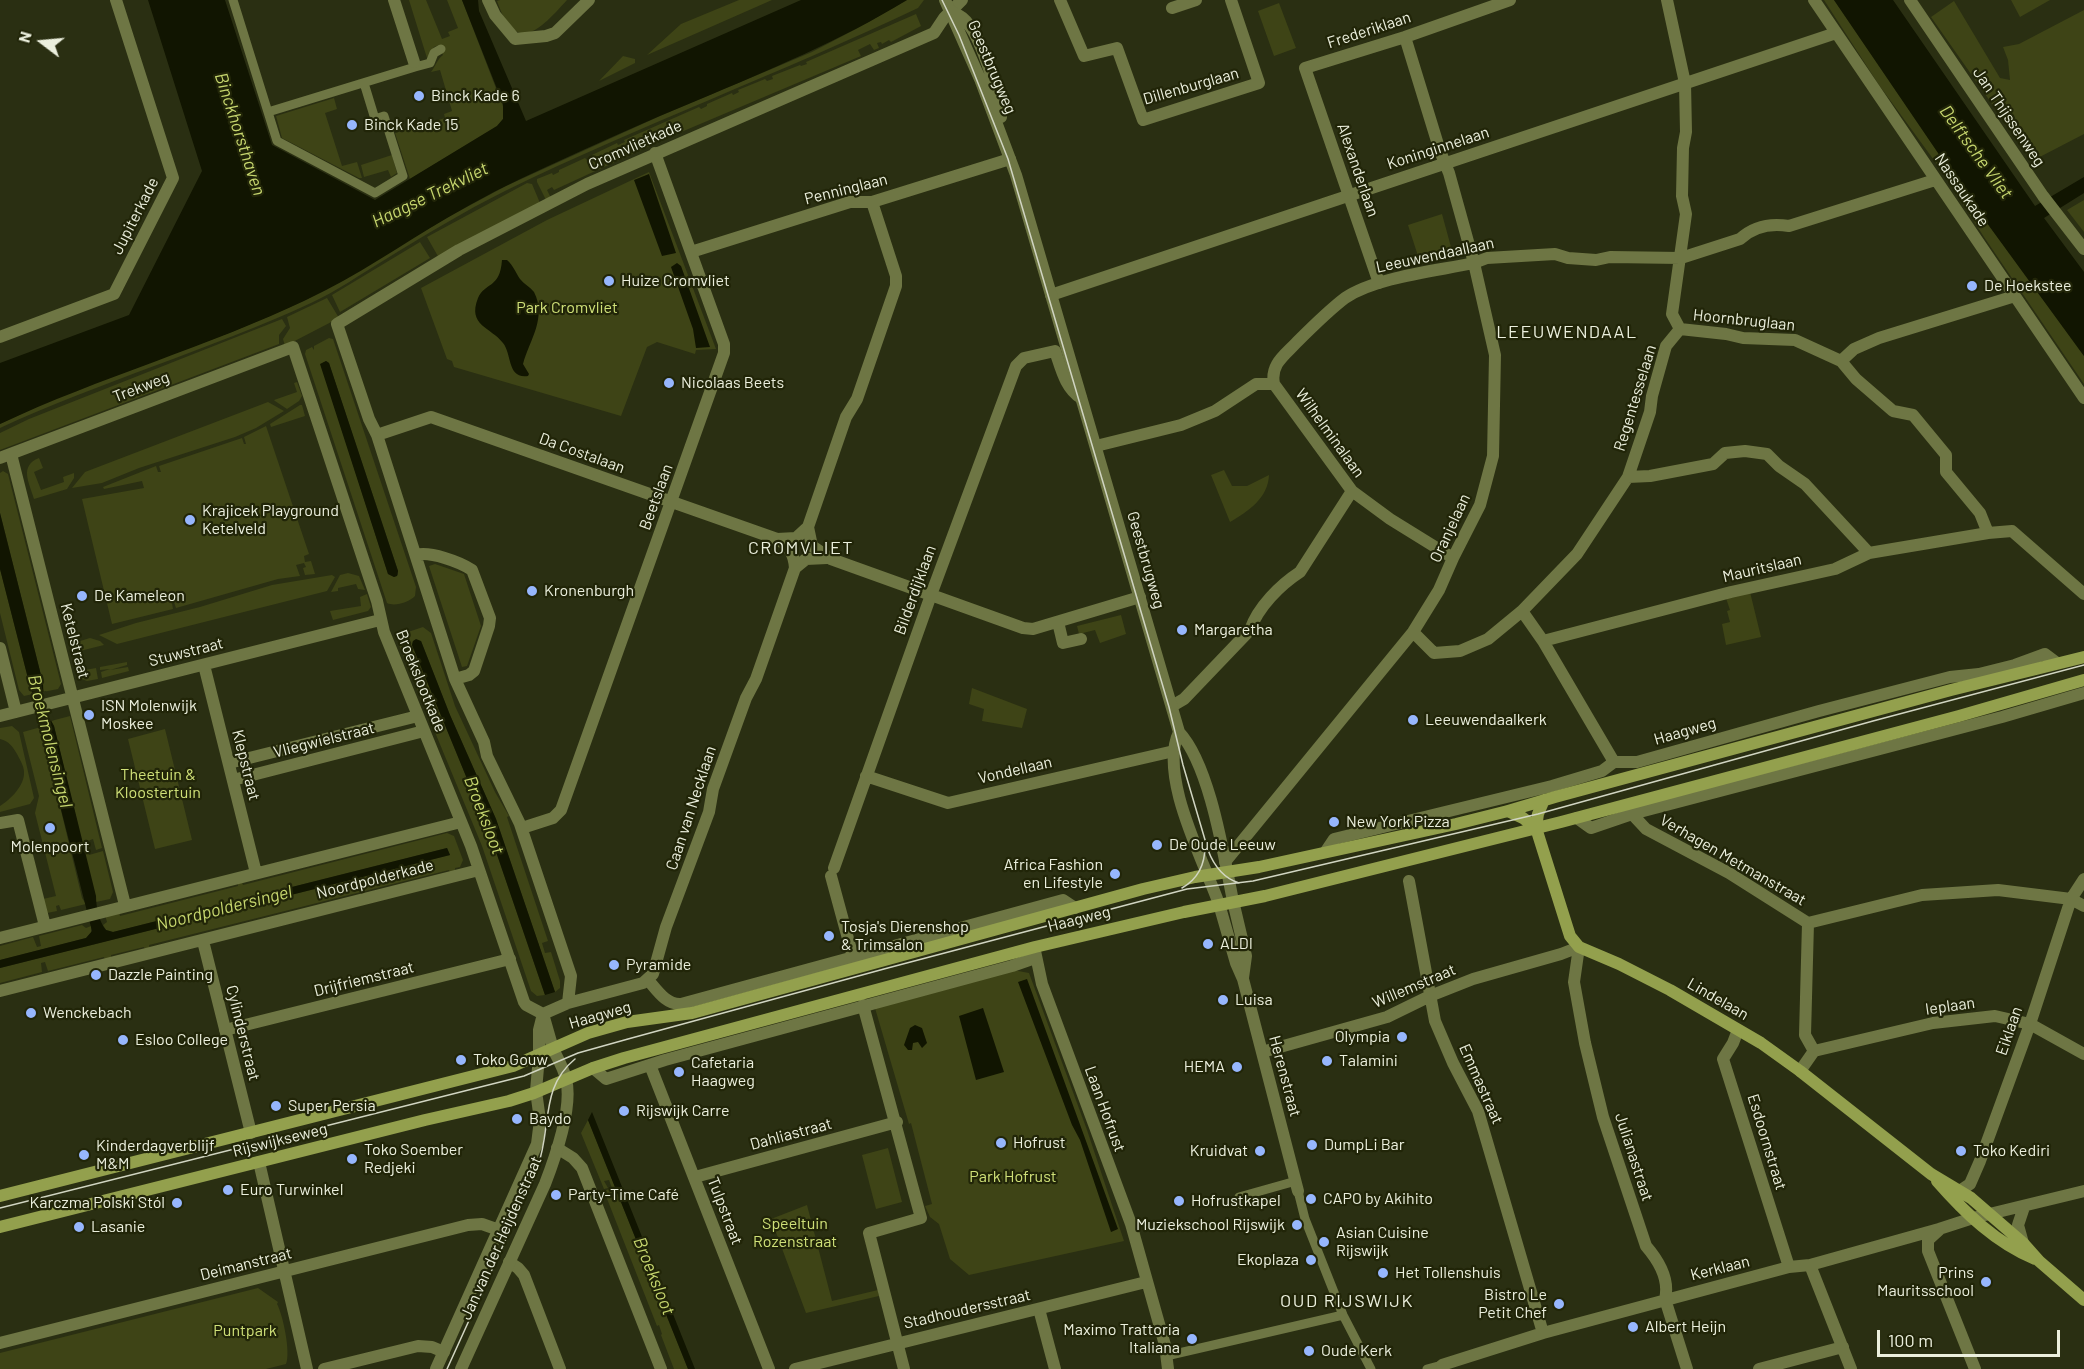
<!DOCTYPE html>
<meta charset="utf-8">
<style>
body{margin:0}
#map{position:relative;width:2084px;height:1369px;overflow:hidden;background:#2a2f12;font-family:Barlow,sans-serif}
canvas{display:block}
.north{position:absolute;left:12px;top:12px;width:60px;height:60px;-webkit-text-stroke:4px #212508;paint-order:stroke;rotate:286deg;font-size:16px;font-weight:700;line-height:24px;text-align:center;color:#ebefdd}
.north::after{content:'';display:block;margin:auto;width:21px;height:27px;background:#ebefdd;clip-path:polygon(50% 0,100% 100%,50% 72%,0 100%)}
.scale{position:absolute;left:1877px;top:1330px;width:183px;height:27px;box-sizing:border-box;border:3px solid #ebefdd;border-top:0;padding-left:8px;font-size:18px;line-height:21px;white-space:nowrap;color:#ebefdd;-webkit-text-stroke:4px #212508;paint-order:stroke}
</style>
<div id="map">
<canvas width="2084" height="1369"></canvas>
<div class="north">N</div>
<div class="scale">100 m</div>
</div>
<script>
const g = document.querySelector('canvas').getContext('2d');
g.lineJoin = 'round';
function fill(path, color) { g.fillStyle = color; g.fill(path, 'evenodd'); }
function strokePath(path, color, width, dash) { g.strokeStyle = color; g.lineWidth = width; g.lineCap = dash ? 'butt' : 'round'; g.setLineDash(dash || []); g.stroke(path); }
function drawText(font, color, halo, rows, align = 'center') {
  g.font = font + ' Barlow,sans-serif'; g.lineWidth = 4.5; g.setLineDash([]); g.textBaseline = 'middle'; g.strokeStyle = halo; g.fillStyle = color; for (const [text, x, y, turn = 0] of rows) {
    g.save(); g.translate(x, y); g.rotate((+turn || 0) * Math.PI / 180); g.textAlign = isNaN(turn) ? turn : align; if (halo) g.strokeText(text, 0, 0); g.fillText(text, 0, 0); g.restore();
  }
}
fill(new Path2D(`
 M409,0H426L442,39L450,36L448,32L458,28L447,0H462L504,109L503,119L497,126L410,179L395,133L445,118L444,114L452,111L440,70L431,72C435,67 438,58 443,55L439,45L434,47L427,58Z
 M500,0H567C540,30 516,56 497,1Z
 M739,0H772L647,55L681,24Z
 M907,0H924L918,8C782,73 640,125 505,191C463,212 425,235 386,259C361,274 337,291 311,303C209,350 102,381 0,428V424L55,398L234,331L304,301L450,216L506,186L660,116L812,52L856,29Z
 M1824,0H1834L1968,197L2084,356V384L1984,237L1939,167L1879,85Z
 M2011,0H2050L2020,17Z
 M1954,1L2000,78L2010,80L2008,60L2003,47L2019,44L2084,10V134L2032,161L1931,17Z
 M1279,3L1296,48L1274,56L1258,11Z
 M916,14L921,26L891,42L889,40L882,44L881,42L877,43L879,48L874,50L870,44L858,50L861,56L667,138L554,190L552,187L547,190L551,198L546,200L537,182V179L552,173L553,175L559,172V170L585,158L587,160L593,157L592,155L617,143L618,145L625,142L624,140L699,107L701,109L707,106V104L732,93L733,95L739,92L738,90L765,79L767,81L773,79L772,76L800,65L801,66L807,64L806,62Z
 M623,56L635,59V63L599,81Z
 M334,98L337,109L325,113L342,166L357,162L362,178H359L282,138L276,116Z
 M392,155L397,173L391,177L388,170L364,177L361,165Z
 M649,172L716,349L696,350L695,354L657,342L647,347L621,416L454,367L452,361L447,359L421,288L547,220Z
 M527,183L532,184L540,203L439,258L427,237Z
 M2084,200V232L2067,210Z
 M1442,214L1451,247L1418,256L1408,225Z
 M420,242L430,258L340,312L332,295Z
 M327,298L339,318L285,346L283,339L290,328L287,317Z
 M282,319L286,326L279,335V344L0,450V433L29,419Z
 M329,338L333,339L416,587L415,596C409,602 395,607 387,603L305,354L306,350L312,347L314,350V346ZM326,361L329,363L398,571V575L394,577L388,574L321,364Z
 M297,382L302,396L299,401L287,409L275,401L274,400L297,392L294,383Z
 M268,402L284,411L256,428L235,437L139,468L102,483L72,488L85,472Z
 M300,405H302L305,416L271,427L270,424Z
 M266,426L309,554L304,556L305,562L311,561L315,574L305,575L303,568L306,567L304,563L296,565L300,576L278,579L176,608L174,602L172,603L173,609L112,624L82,499L144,488L142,481L104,489L103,487L156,466L158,472H161L159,466L242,438L244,444H246L244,437Z
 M39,458L43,468L34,472L41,490L64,482L63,477L74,473V478L67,489L34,499C29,482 19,466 39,458Z
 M1224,470L1232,486H1247L1269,475C1268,498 1249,511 1230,522L1211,475Z
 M3,471L8,474L61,684L58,689L43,692V683L0,513V473Z
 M435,564L464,574L481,626L467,666L462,667L429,566Z
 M0,569L31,690L33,694L24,696L19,690L0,613Z
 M348,573L359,576L365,590L358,589L356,584L338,588V591L331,592L340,575Z
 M332,575L335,577L327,591L117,644L99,635L136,623L200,607L272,585Z
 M1750,592L1761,637L1726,645L1722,624L1730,622L1727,611L1730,610L1726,598Z
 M367,594L371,607L368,611L333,620L330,611L361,606L360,597Z
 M1121,615L1126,634L1100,643L1095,630L1079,634L1077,626Z
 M423,627L431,633L455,706L495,792L509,816L507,817L548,941L542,943L545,953L551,952L560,981V988L555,992L496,819L450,715L421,641H413L412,645L491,837L545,995L537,996L531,991L482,846L399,645L400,637L402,634Z
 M90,638L100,641L104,645L80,651L85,670L96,668L98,679L87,681L79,678L70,644Z
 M127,662V665L110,670L128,667L129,671L102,678L101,672L110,669L100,670V667Z
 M972,688L1027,709L1022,728L982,721L984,709L969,704Z
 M70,716L102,848L96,850L93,839L85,842L89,855L103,851L113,892L110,899L96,902L54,726L51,721Z
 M12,726L19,732L34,798L30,804L0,812V806C10,800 25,785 24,772C24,766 20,760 17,754C13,747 9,741 0,739V728Z
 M41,727L82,898L86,904L61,910L59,905L56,906L57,911L47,913L43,899L56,896L35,813L39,796L23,732Z
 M165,729L192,840L155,849L128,739Z
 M447,833L454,836L463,860L460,867L455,868V871L450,873L449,870L149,945L150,949L145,950L144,947L111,955V958L105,960L104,957L48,971L45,962L41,963L42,972L0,983V968L450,855L447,848L113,932L106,930L103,925L107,922L105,915L119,911L120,916L238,886V881L241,880L243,885Z
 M82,925L86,928L91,926V933L86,938L0,960V946L33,937L37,947L41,946L39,936Z
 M1013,970L1029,973L1087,1130L1124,1241L969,1275L950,1259L939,1224L930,1217L925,1206L932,1204L911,1123L909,1124L875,1008Z
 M588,1120L688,1369H674L661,1335L662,1334L659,1325L657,1326L604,1191L612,1188L609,1180L604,1181L608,1188L604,1189L581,1133Z
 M888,1148L902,1202L876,1209L862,1155Z
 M807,1205L832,1301L878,1290L879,1296L806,1313L771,1219Z
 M258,1288L278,1302L277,1304C283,1315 291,1353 286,1364L266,1369H0V1353Z`), '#3e4416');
fill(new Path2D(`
 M148,0H225L272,145L375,200L497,126L503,119V104L462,0H478L479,11L526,121L801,0H907C840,41 769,70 698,100C647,121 596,144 546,167C512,182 479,199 447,218C401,245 357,276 308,299C208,347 100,377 0,424V363L129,315L202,171Z
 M1834,0H1893L2035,206L2084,177V193L2044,218L2084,272V356L1968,197Z
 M649,174L676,253L662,256L634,180Z
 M502,260H507C513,265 516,273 520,279C524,284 530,287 534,292C547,318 530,339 523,364L529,374L528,376C507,379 512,354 503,343C491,327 467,326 478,298C485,282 500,289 502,260Z
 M677,263L681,266L710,347L696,348L693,329L671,267Z
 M326,361L329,363L398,571L397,576L394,577L388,574L320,364Z
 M0,513L43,683C43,696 47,714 54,726L96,896C96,907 99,922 106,930L113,932L447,848L450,855L0,968V960L86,938L92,931L41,731L33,694L31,690L0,569Z
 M416,639L421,641L450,715L496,819L555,992L545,995L491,837L412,645L413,641Z
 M1027,979L1118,1229L1111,1232L1080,1140L1072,1125L1018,982Z
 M983,1008L1004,1072L976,1080L959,1016Z
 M915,1025L922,1028L927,1043L922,1048L918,1042L913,1043L912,1050H908L904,1045L910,1028Z
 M592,1112L695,1369H688L588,1120Z`), '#111501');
fill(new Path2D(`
 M46,691L54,720L38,724L30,695Z`), '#2a2f12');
strokePath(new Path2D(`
 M233,0L277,141L375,193L403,176L384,116L375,119L364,83
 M414,62L415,67L430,63L434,53L441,49
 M268,112L415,67
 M1298,1191L1305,1219L1343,1315L1371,1369
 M1241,1204L1239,1197L1296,1181
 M1166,1356L1343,1315
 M1427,1369L1442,1365`), '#6e7644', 9);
strokePath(new Path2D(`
 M394,0L414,62
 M488,0L495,15L515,39L546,36L555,33L589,0
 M1060,0L1084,56L1117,48L1143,120L1259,83L1231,0
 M1814,0L2084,398
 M1172,8L1196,0
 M691,252L850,202H872L1010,159
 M1379,283L1305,68L1405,37L1510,0
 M1051,295L1836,33
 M1680,329L1726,334L1743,338L1795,340L1841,361L1856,379L1893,411L1913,415L1946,455V472L1980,513L1988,533L2012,531L2084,594
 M0,337L114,294L173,178L116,0
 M1841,361L1854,349L1879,338L2015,296
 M1274,384L1352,491L1390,519L1453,558
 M377,435L431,417L777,539C789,546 794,554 795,568L756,679L746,698L713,789L709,812L666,927L653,974L643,983L568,1003L543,1014L539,1030V1056
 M1096,446L1181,425L1215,411L1256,384H1274C1270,364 1285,355 1297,342C1312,327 1328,311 1345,298C1376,277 1437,271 1474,263L1487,258L1555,254L1568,258L1596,260L1610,257L1681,258L1740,239C1754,226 1771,223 1789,226L1935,180
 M11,454L125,905
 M0,458L293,347L377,601L384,632L471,846L524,1002L526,1005L543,1014L553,1049
 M1628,477L1650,476L1713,464L1725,453L1745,451L1767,454L1779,466L1805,484L1869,553
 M808,527L812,546L831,559L1023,628L1033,629L1140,597
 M777,539L796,538L808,527L846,417L857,399L896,286V276L872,202
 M416,555C430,551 460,562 472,570L490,618L489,626L474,671L469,675L455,679
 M795,568L806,559L827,558
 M1522,611L1543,641L1614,762
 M1058,622L1063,643L1081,639
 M1413,632L1434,653L1460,651L1488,639L1522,611L1577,554L1628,477L1650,412L1652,396L1666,346L1680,329L1672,314L1686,214L1682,196L1683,148L1686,132L1685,83L1667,0
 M1543,641L1731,592L1835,569L1869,553L1988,533
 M0,648L16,712
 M204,665L256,873
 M1172,706L1184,699L1250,630C1258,607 1280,585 1300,572L1352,491
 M0,716L380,620
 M229,763L418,716
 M866,776L948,803L1174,751
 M233,780L424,731
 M1632,814L1646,829L1729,873L1808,923L1922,895L1998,890L2071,899L2084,906
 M1577,818L1591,828L1632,814L2002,717L2084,693
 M0,823L18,820L45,926
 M522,828L553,818L561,810L724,353V344L655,153
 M1326,851L1334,839L1552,786L1602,771L1614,762H1637L1819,711L1950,677L1979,674L2015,665L2045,654L2057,663
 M1225,862L1413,632L1439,590L1453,558L1480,505L1493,456L1495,355L1474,263L1449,173L1440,151L1405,37
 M834,868L931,595L1016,366L1024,358L1055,351C1061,368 1065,388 1081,398
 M831,876L853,957
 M1409,881L1435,1021L1453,1063L1478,1111L1543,1333
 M1233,901L1246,956L1243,978
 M1219,904L1236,963L1243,979L1298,1191
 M1808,923L1805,1035L1814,1051
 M0,938L461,822
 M203,941L251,1133
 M1035,951L1042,984L1131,1224L1165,1345L1168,1369
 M648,980C657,990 666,1005 681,1004L1063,900L1075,908
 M0,991L479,870
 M568,1003L571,976L520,824L487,756L484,742L455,679L377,435L369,419L337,324L459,250L587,184L934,33L944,18L962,0
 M863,1005L921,1218L869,1233L904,1369
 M225,1030L510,959
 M1738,1030L1733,1043L1723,1059L1789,1267
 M1814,1051L1933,1023L1995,1016L2030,1024L2084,1054
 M1262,1052L1387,1017L1430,996L1473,979L1561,954L1579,947L1574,982L1585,1043L1603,1117L1646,1246C1659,1261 1670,1279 1665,1299L1687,1369
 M650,1065L769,1369
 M593,1068L606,1079L665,1060L1012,966L1035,958
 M1800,1071L1814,1051
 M557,1148L573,1158L582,1168L661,1369
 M259,1162L307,1369
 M695,1177L897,1122
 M1961,1190L1970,1184L1980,1161L2030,1024L2071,899L2084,879
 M1939,1230L1928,1240V1251L1975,1369
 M2023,1243L2018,1225L2024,1207
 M509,1262L518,1268L524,1275L560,1369
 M1810,1265L1851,1369
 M1039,1309L1055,1369
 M0,1343L468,1225L482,1224L499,1230
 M324,1369L418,1346L432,1347L444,1352
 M795,1369L1146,1282
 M1444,1369L1442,1365L1543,1333L1789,1267L1810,1265L1939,1229L1973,1218L2084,1191
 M1759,1369L1843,1347`), '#6e7644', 12);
strokePath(new Path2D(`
 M945,0L980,79L1016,175L1179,732C1210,765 1224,857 1233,901
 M1910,0L2043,196L2084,249
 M950,11C958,14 965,18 969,25C983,43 998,94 1001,117
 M1179,732C1158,776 1204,861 1219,904
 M436,1369L537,1144L540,1120L536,1091L539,1056
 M461,1369L545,1184C555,1158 573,1106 566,1079C564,1069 558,1059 553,1049`), '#6e7644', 12);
strokePath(new Path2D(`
 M1544,800L1538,814L1536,828L1570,936L1579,947L1619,964L1670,990L1761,1043L1800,1071L1931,1174L1971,1198L2023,1243L2039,1261L2084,1300
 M1508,811L1523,818L1536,828
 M1937,1181C1965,1213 1996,1243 2035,1259
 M0,1196L513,1066L588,1033L627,1022L692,1013L1143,889L1195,877L1259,867L1456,824L1508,811L1555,797L1951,690L2084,657
 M0,1227L425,1120L509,1101L534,1093L593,1068L624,1058L1035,947L1184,912L1265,896L1561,822L1959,716L2084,680`), '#93a04d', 12);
strokePath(new Path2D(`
 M942,0L959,35L1008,159L1169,707L1183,765L1208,850C1214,866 1223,878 1239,883
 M1182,888C1198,879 1205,864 1205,846
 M0,1208L524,1076L578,1053L628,1039L884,969L1187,889L1253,881L1538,814L1873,721L2084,665
 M447,1369L534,1177C539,1165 542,1153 544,1140C549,1109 548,1081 575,1059`), '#d1d5c2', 1.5);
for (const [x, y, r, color] of [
 [419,96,6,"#96b6fd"],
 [352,125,6,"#96b6fd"],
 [609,281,6,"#96b6fd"],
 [1972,286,6,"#96b6fd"],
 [669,383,6,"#96b6fd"],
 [190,520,6,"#96b6fd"],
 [532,591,6,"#96b6fd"],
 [82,596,6,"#96b6fd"],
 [1182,630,6,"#96b6fd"],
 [89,715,6,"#96b6fd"],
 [1413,720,6,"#96b6fd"],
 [1334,822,6,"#96b6fd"],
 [50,828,6,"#96b6fd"],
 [1157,845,6,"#96b6fd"],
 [1115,874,6,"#96b6fd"],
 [829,936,6,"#96b6fd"],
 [1208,944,6,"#96b6fd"],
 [614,965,6,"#96b6fd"],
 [96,975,6,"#96b6fd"],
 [1223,1000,6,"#96b6fd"],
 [31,1013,6,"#96b6fd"],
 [1402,1037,6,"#96b6fd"],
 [123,1040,6,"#96b6fd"],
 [461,1060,6,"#96b6fd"],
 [1327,1061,6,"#96b6fd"],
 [1237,1067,6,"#96b6fd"],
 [679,1072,6,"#96b6fd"],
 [276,1106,6,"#96b6fd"],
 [624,1111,6,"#96b6fd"],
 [517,1119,6,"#96b6fd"],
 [1001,1143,6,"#96b6fd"],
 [1312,1145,6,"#96b6fd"],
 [1260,1151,6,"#96b6fd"],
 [1961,1151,6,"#96b6fd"],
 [84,1155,6,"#96b6fd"],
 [352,1159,6,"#96b6fd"],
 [228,1190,6,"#96b6fd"],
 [556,1195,6,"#96b6fd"],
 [1311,1199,6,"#96b6fd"],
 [1179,1201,6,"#96b6fd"],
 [177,1203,6,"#96b6fd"],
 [1297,1225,6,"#96b6fd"],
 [79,1227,6,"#96b6fd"],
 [1324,1242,6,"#96b6fd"],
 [1311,1260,6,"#96b6fd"],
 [1383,1273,6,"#96b6fd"],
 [1986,1282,6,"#96b6fd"],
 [1559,1304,6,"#96b6fd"],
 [1633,1327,6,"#96b6fd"],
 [1192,1339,6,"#96b6fd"],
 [1309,1351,6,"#96b6fd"]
]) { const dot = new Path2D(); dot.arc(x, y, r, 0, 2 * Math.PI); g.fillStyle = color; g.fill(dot); strokePath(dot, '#212508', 2); }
drawText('16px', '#ebefdd', '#212508', [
 ["Frederiklaan",1369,30,-18],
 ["Geestbrugweg",992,67,67],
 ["Dillenburglaan",1191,86,-16],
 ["Jan Thijssenweg",2009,117,56],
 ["Cromvlietkade",635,145,-24],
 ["Koninginnelaan",1438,148,-18],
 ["Alexanderlaan",1358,170,71],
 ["Penninglaan",846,189,-14],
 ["Nassaukade",1962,190,56],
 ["Jupiterkade",135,216,-63],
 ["Leeuwendaallaan",1435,255,-12],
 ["Hoornbruglaan",1744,320,6],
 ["Trekweg",141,387,-21],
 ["Regentesselaan",1635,398,-73],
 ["Wilhelminalaan",1330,433,54],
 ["Da Costalaan",582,453,20],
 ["Beetslaan",656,497,-70],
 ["Oranjelaan",1450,528,-65],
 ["Geestbrugweg",1146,560,74],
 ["Mauritslaan",1762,568,-13],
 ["Bilderdijklaan",915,590,-70],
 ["Ketelstraat",75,641,76],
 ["Stuwstraat",186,652,-14],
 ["Broekslootkade",421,681,68],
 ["Haagweg",1685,731,-16],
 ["Vliegwielstraat",324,740,-14],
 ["Klepstraat",246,765,76],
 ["Vondellaan",1015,770,-13],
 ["Caan van Necklaan",691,808,-72],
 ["Verhagen Metmanstraat",1733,860,30],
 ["Noordpolderkade",375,879,-14],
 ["Haagweg",1079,919,-14],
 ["Drijfriemstraat",364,979,-14],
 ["Willemstraat",1414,986,-23],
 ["Lindelaan",1718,999,30],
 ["Ieplaan",1950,1006,-8],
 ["Haagweg",600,1015,-16],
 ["Eiklaan",2009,1031,-71],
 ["Cylinderstraat",243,1033,76],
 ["Herenstraat",1285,1076,75],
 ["Emmastraat",1481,1084,66],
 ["Laan Hofrust",1105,1109,70],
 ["Dahliastraat",791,1134,-15],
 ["Rijswijkseweg",280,1140,-14],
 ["Esdoornstraat",1767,1142,73],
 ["Julianastraat",1634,1157,72],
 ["Tulpstraat",725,1211,69],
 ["Jan van der Heijdenstraat",501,1238,-66],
 ["Deimanstraat",246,1264,-14],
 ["Kerklaan",1720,1268,-14],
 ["Stadhoudersstraat",967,1309,-13]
]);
drawText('16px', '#ebefdd', '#212508', [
 ["Binck Kade 6",431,96],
 ["Binck Kade 15",364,125],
 ["Huize Cromvliet",621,281],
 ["De Hoekstee",1984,286],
 ["Nicolaas Beets",681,383],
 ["Krajicek Playground",202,511],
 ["Ketelveld",202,529],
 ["Kronenburgh",544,591],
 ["De Kameleon",94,596],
 ["Margaretha",1194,630],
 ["ISN Molenwijk",101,706],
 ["Moskee",101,724],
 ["Leeuwendaalkerk",1425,720],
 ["New York Pizza",1346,822],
 ["De Oude Leeuw",1169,845],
 ["Molenpoort",50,847,"center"],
 ["Africa Fashion",1103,865,"right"],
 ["en Lifestyle",1103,883,"right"],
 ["Tosja's Dierenshop",841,927],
 ["& Trimsalon",841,945],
 ["ALDI",1220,944],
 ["Pyramide",626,965],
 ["Dazzle Painting",108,975],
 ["Luisa",1235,1000],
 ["Wenckebach",43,1013],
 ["Olympia",1390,1037,"right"],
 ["Esloo College",135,1040],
 ["Toko Gouw",473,1060],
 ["Talamini",1339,1061],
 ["Cafetaria",691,1063],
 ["Haagweg",691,1081],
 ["HEMA",1225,1067,"right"],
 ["Super Persia",288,1106],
 ["Rijswijk Carre",636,1111],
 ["Baydo",529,1119],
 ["Hofrust",1013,1143],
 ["DumpLi Bar",1324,1145],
 ["Kinderdagverblijf",96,1146],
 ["M&M",96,1164],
 ["Toko Soember",364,1150],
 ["Redjeki",364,1168],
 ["Kruidvat",1248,1151,"right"],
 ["Toko Kediri",1973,1151],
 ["Euro Turwinkel",240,1190],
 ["Party-Time Café",568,1195],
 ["CAPO by Akihito",1323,1199],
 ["Hofrustkapel",1191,1201],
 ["Karczma Polski Stól",165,1203,"right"],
 ["Muziekschool Rijswijk",1285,1225,"right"],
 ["Lasanie",91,1227],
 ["Asian Cuisine",1336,1233],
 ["Rijswijk",1336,1251],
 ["Ekoplaza",1299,1260,"right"],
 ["Het Tollenshuis",1395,1273],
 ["Prins",1974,1273,"right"],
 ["Mauritsschool",1974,1291,"right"],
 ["Bistro Le",1547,1295,"right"],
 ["Petit Chef",1547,1313,"right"],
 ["Albert Heijn",1645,1327],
 ["Maximo Trattoria",1180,1330,"right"],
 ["Italiana",1180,1348,"right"],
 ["Oude Kerk",1321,1351]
], 'left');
drawText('16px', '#cfe078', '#212508', [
 ["Park Cromvliet",567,308],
 ["Theetuin &",158,775],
 ["Kloostertuin",158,793],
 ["Park Hofrust",1013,1177],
 ["Speeltuin",795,1224],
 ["Rozenstraat",795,1242],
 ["Puntpark",245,1331]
]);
drawText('italic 18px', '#c6d66e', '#212508', [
 ["Binckhorsthaven",240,134,72],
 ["Delftsche Vliet",1976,152,54],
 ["Haagse Trekvliet",430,195,-26],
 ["Broekmolensingel",50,741,76],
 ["Broeksloot",484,815,69],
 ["Noordpoldersingel",224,908,-14],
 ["Broeksloot",654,1276,68]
]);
g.letterSpacing = '1.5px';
drawText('18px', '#ebefdd', '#212508', [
 ["LEEUWENDAAL",1567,332],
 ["CROMVLIET",801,548],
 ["OUD RIJSWIJK",1347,1301]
]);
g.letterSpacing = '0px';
</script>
